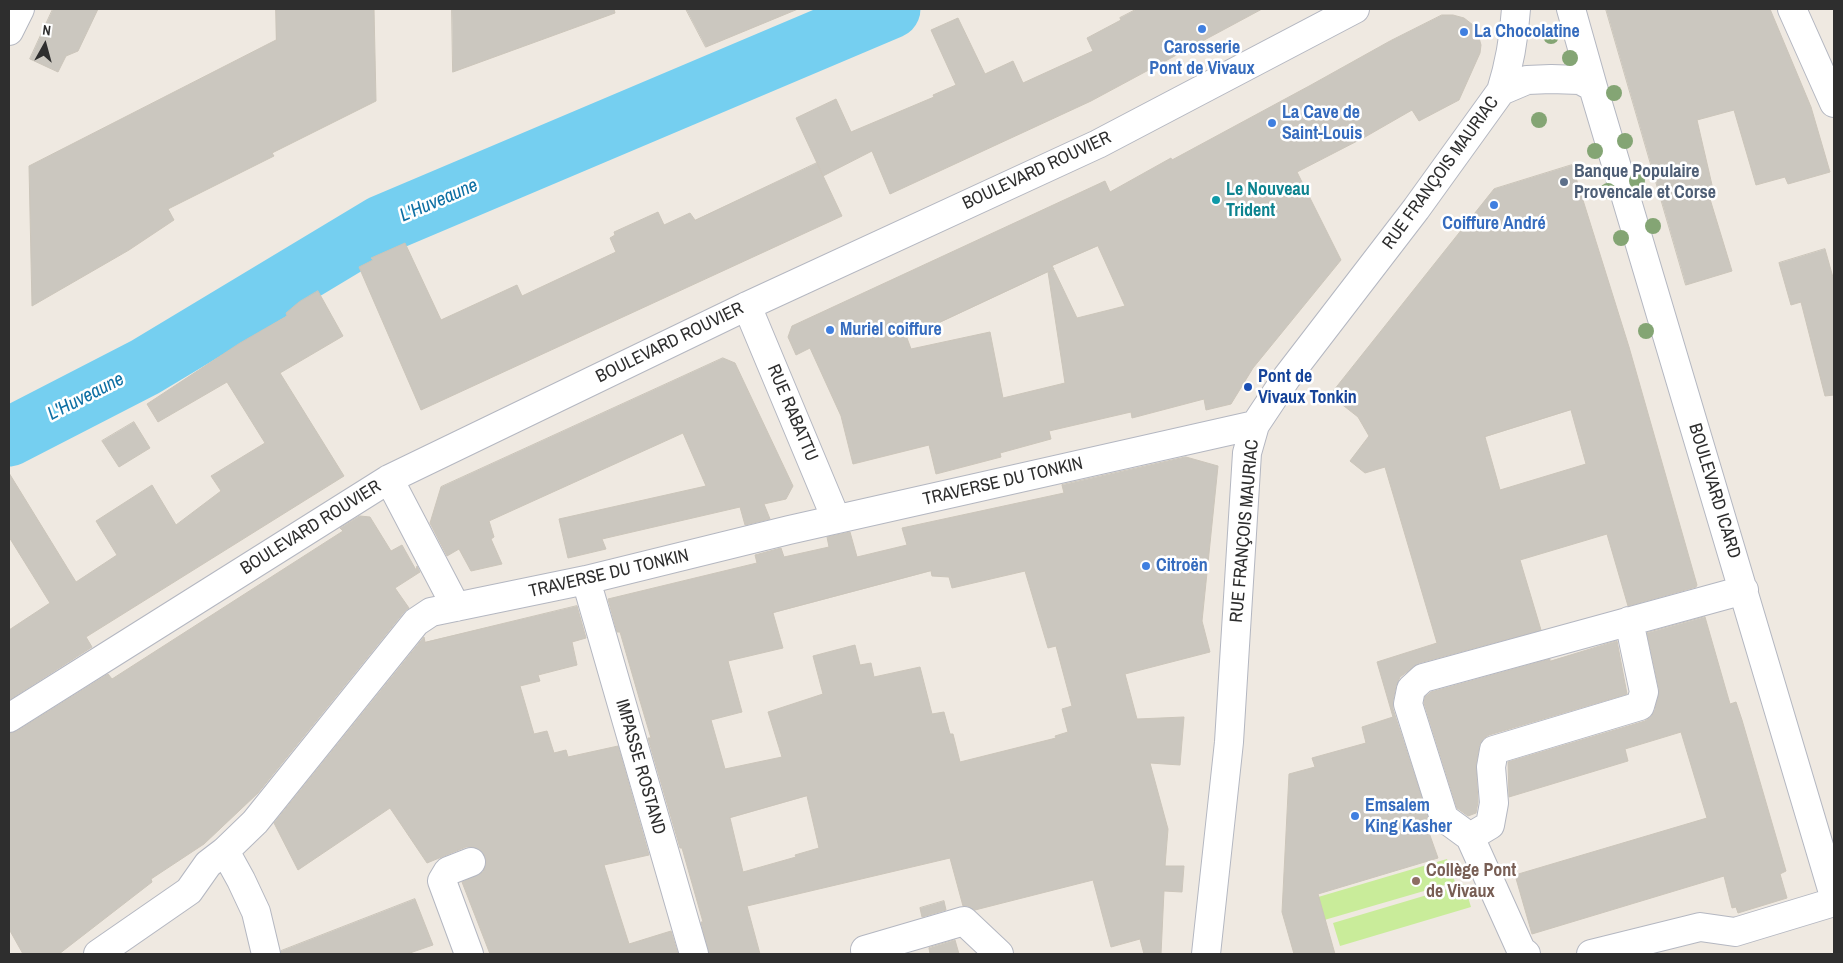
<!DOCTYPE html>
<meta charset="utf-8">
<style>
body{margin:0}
#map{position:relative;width:1843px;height:963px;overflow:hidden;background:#efe9e1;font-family:"Archivo Narrow",sans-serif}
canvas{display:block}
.frame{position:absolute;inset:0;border:10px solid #2e2e2e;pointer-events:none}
.north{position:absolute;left:20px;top:20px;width:50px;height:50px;-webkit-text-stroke:4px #fff;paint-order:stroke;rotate:7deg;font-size:14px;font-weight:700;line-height:20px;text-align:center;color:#2e2e2e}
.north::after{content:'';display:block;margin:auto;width:18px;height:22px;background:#2e2e2e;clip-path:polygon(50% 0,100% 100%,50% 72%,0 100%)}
</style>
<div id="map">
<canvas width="1843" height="963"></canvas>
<div class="frame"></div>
<div class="north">N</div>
</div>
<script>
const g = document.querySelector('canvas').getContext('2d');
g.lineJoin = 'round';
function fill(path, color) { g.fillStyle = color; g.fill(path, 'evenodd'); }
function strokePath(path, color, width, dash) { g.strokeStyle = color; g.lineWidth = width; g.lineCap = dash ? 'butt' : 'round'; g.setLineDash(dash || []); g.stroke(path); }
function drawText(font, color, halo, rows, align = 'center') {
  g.font = font + ' "Archivo Narrow",sans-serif'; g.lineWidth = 5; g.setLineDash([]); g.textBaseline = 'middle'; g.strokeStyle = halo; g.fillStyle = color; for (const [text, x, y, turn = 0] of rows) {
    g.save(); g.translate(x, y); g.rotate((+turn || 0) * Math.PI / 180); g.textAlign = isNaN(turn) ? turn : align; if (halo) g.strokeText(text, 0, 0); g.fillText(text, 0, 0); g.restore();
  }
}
fill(new Path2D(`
 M1447,859L1455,882L1314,923L1308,900Z
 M1464,884L1471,907L1340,946L1333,923Z`), '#c9ec9a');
strokePath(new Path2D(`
 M9,437L145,367L381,225L891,9`), '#75cff0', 59);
const building = new Path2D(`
 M53,9H98L78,51L66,56L58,72L30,59Z
 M276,9H374L376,101L272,153L274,156L168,209L174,220L129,250L32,306L29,166L276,40Z
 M452,9H614L615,13L453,72Z
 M686,9H798L706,47Z
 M1137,9H1262L1091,101L890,194L872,151L823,176L796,118L836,99L851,132L934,97L933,95L956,85L931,30L958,18L985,74L1013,61L1023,83L1093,51L1087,38L1121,20L1120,18Z
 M1606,9H1770L1811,107L1830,172L1788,184L1785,177L1756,185L1734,110L1697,120L1715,198L1710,199L1732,271L1686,285Z
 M1442,15H1453L1464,18L1473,25L1478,34L1481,45L1480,53L1459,100L1419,121L1412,110L1365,137L1297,172L1341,260L1253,368L1231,404L1206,410L1204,399L1132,418L1131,412L1049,431L1051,439L1000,453L1001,457L936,474L929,445L853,464L841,416L810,348L796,355L788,337L792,326L1105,181L1110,192L1171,158L1172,160L1311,85L1390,41ZM1098,246L1125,306L1077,318L1054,270L1049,272L1054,269L1052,266ZM1048,272L1065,383L1003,398L990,332L911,349L907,338Z
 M817,163L842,216L421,410L359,267L373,260L371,258L405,243L441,320L517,285L522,296L616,252L610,238L615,235L614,232L658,212L664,225L690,213L695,220Z
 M1572,165L1629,347L1697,585L1696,587L1628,606L1607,534L1520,560L1541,630L1419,663L1400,677L1396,686L1393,701V709L1431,826L1427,827L1438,858L1318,894L1335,954H1294L1282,912L1289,774L1315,767L1312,758L1366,743L1362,727L1393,717L1377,662L1437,643L1385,467L1365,473L1350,461L1369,436L1358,417L1330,395L1494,189ZM1571,410L1586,464L1500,490L1485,437Z
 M1825,249L1834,281V395L1825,396L1801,302L1791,305L1779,263Z
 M318,291L343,336L280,373L344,476L86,637L92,647L9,700V630L50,603L9,537V473L76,582L117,555L96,521L152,485L176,525L221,491L211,476L265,443L227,382L158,422L147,404L240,343L287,316L286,313L299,302Z
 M723,358L735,363L793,486L786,499L764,504L770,519L745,525L740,507L602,539L606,549L568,558L559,519L706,486L683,433L489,521L494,537L491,539L502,564L471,571L459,549L447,556L430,523L441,487Z
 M134,422L150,448L119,467L102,441Z
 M1186,457L1218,466L1202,621L1210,652L1125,674L1137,719L1184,717L1180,765L1150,763L1168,829L1165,866H1184L1182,892L1164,891L1161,954H1144L1140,939L1111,947L1093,880L975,910L968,906H963L950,858L747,906L760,954H709L701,922H703L682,848H680L648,738H651L640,701L620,632H617L608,599L757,563L755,555L781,548L784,557L829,547L827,537L850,532L857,557L907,545L902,528L1064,493L1062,485ZM931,571L932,576L949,577L952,588L1025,571L1048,648L1056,646L1072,706L1062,709L1068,732L1055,736L1056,738L960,762L953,734H950L944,712L932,714L920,667L874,677L871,663L860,665L855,645L813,656L823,694L768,712L782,757L725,769L711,720L742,712L728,661L783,648L773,613ZM807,796L819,848L795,855L796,857L743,872L730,818Z
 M360,516L370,517L391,551L402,545L416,570L417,566L420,572L395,588L409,608L404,612L258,793L204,844L151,879L152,882L59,954H23L9,929V733L17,731L108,674L112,679L343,531L340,528Z
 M577,606L586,638L572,642L577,665L538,675L540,681L520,686L534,734L547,731L554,753L566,750L568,757L618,746L649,855L604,865L613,894L629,944L671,931L678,954H490L462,882L483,872L486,864L485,856L480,850L473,847H466L427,863L390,808L298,870L274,823L424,637L425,642Z
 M1705,617L1730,704L1736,702L1742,720L1786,871L1780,874L1787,898L1738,913L1736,907L1732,908L1724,876L1532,934L1515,875L1707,818L1681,732L1625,749L1628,761L1509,797L1508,762L1645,721L1651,717L1655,710L1659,689L1647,633Z
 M1617,641L1627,694L1489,735L1483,739L1479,747L1476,765L1478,802L1476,813L1468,816L1457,808L1424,703L1425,697L1431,692L1550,659V661Z
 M415,899L433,945L407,954H281V951Z
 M944,901L946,910L922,917L920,908Z
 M955,940L959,954H930L929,948Z`);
fill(building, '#cbc7bf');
strokePath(building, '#cbc5ba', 1);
const minor = new Path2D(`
 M1571,9L1593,87L1834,896
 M1792,9L1834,103
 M9,31L20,9
 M1501,91L1527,80L1551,79L1580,80L1593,87
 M747,306L836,519
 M389,479L456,607
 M586,580L694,954
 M9,718L389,479L747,306L1098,144L1355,9
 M1470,837L1490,825L1494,803L1491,767L1494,750L1640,706L1644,692L1629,621
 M225,851L241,880L256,912L266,954
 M865,950L964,921L999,954
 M98,954L189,891L208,864L225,851L255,822L416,622L431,612L586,580L789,530L1255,425
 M469,954L442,881L448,871L471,862
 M1206,954L1229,742L1247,453L1255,425L1287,377L1416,209L1501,91C1510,63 1514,38 1516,9
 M1526,954L1521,950L1470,837L1444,818L1408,704L1411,689L1423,678L1744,590
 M1591,954L1700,927L1735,932L1834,902`);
strokePath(minor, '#b4b7c1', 30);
strokePath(minor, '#fff', 28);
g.fillStyle = '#84a574';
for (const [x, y] of [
 [1551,36],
 [1570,58],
 [1614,93],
 [1539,120],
 [1625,141],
 [1595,151],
 [1637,181],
 [1608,191],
 [1653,226],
 [1621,238],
 [1646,331]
]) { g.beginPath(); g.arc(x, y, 8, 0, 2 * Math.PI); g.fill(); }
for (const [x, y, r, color] of [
 [1202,29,5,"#3f7fe0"],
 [1464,32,5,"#3f7fe0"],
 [1272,123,5,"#3f7fe0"],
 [1564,182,5,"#5c6f8a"],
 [1216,200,5,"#0f9aa8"],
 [1494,205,5,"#3f7fe0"],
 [830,330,5,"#3f7fe0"],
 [1248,387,5,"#1a4fb4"],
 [1146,566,5,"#3f7fe0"],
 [1355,816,5,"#3f7fe0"],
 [1416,881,5,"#8d6e63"]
]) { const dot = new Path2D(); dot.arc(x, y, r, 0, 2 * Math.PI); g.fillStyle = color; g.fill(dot); strokePath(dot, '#fff', 2); }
drawText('bold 18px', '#366cbe', '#fff', [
 ["La Chocolatine",1474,32],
 ["Carosserie",1202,48,"center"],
 ["Pont de Vivaux",1202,69,"center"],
 ["La Cave de",1282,113],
 ["Saint-Louis",1282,134],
 ["Coiffure André",1494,224,"center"],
 ["Muriel coiffure",840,330],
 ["Citroën",1156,566],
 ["Emsalem",1365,806],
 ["King Kasher",1365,827]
], 'left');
drawText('18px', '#2e2e2e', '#fff', [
 ["BOULEVARD ROUVIER",1037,171,-25],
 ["RUE FRANÇOIS MAURIAC",1441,173,-54],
 ["BOULEVARD ROUVIER",670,343,-26],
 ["RUE RABATTU",792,413,67],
 ["TRAVERSE DU TONKIN",1003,482,-13],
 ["BOULEVARD ICARD",1714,491,73],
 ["BOULEVARD ROUVIER",311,528,-32],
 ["RUE FRANÇOIS MAURIAC",1245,531,-85],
 ["TRAVERSE DU TONKIN",609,574,-13],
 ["IMPASSE ROSTAND",640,767,74]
]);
drawText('bold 18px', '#4e5e75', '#fff', [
 ["Banque Populaire",1574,172],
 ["Provencale et Corse",1574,193]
], 'left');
drawText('bold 18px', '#0d838f', '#fff', [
 ["Le Nouveau",1226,190],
 ["Trident",1226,211]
], 'left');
drawText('bold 18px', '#164399', '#fff', [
 ["Pont de",1258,377],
 ["Vivaux Tonkin",1258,398]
], 'left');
drawText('bold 18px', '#785e54', '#fff', [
 ["Collège Pont",1426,871],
 ["de Vivaux",1426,892]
], 'left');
drawText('italic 19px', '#0d6fa3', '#fff', [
 ["L'Huveaune",439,201,-23],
 ["L'Huveaune",86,397,-27]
]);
</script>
